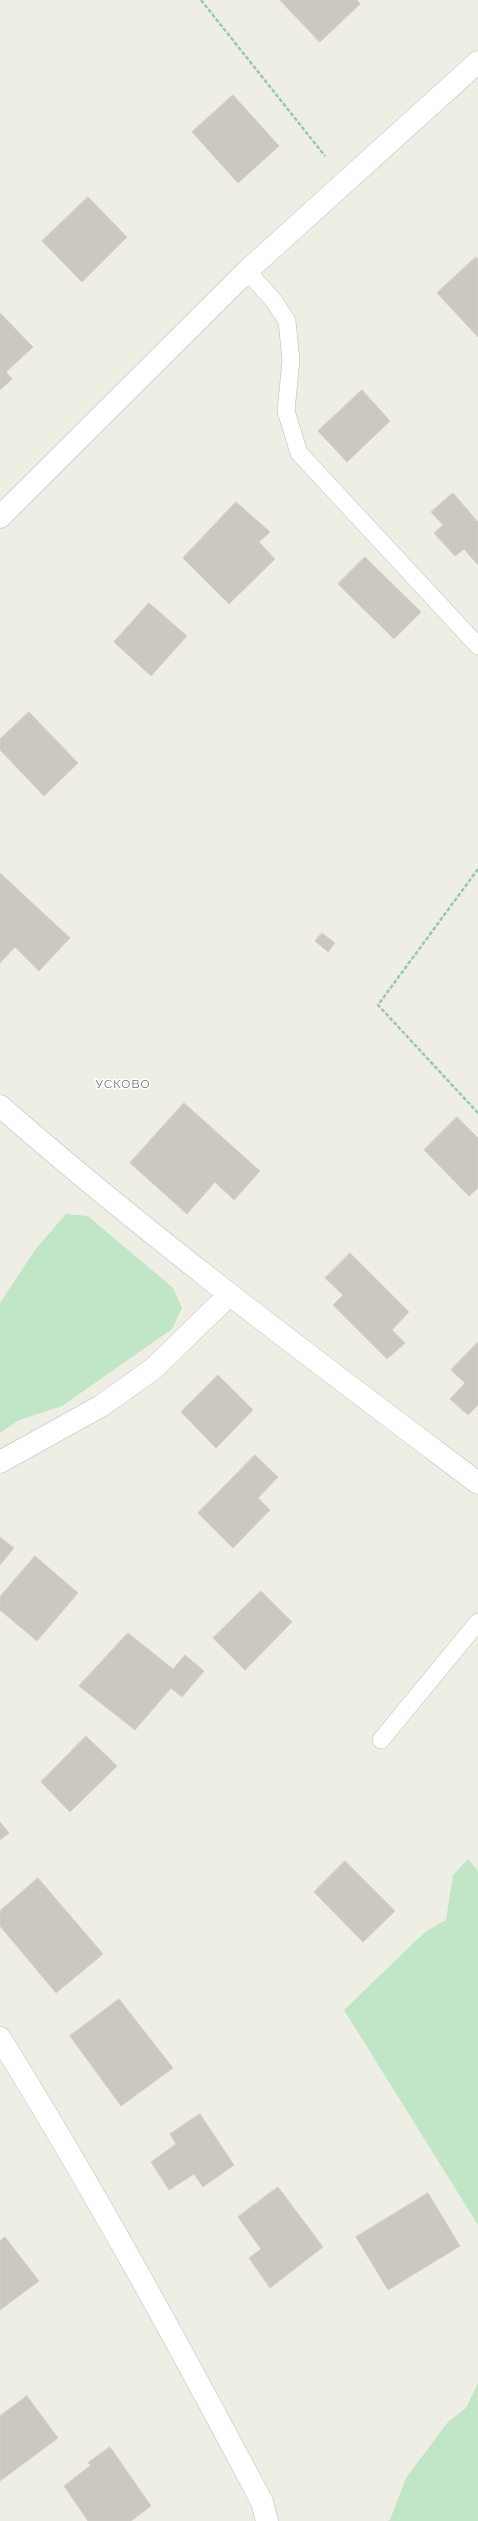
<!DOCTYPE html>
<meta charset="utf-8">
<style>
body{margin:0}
canvas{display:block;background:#eeeee4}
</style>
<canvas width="478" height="2521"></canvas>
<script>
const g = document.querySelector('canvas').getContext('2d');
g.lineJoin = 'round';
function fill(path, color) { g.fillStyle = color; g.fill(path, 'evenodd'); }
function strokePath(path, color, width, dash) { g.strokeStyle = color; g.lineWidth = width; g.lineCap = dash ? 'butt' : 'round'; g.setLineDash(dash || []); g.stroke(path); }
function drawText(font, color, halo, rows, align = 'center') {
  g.font = font + ' Raleway,sans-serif'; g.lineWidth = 3; g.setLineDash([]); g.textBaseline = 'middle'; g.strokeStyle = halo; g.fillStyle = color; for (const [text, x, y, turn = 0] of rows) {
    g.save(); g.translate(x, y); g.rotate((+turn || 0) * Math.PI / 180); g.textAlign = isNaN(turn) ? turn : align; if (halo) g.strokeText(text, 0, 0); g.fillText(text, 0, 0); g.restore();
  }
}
fill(new Path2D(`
 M66,1214L88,1216L173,1288L182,1308L172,1329L62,1406L19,1420L0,1433V1303L35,1250Z
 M468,1859L478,1871V2225L344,2010L425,1932L446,1920L453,1875Z
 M478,2383V2521H387L390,2520L406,2478L448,2422L466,2408Z`), '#c0e5c7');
const building = new Path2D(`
 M280,0H357L360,4L320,42Z
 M233,95L279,146L238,183L192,132Z
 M88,197L127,237L82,282L42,241Z
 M476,257L478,259V337L437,293Z
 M0,313L33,347L6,372L12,379L0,390Z
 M362,390L390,421L347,462L318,431Z
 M453,493L478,522V565L464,549L455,556L434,533L443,525L431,512Z
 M236,502L270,532L259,542L275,559L229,604L183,558Z
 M365,557L421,612L394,639L338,584Z
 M149,603L187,636L151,676L114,642Z
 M29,712L78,763L44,796L0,750V739Z
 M0,873L70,938L39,971L15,947L0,963Z
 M322,933L335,943L328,952L315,941Z
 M184,1103L260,1171L234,1200L215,1182L187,1214L130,1163Z
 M457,1117L478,1138V1188L469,1196L424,1150Z
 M350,1253L409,1312L392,1330L405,1343L387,1359L333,1305L343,1295L325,1278Z
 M478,1342V1405L468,1415L450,1399L465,1383L451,1370Z
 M218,1375L253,1410L216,1448L181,1412Z
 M255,1455L278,1477L258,1498L270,1510L233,1548L198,1513Z
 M0,1537L14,1548L0,1565Z
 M35,1556L78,1593L37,1641L0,1610V1597Z
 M261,1591L292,1622L245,1670L213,1638Z
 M128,1633L173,1669L185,1655L204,1671L182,1697L171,1688L135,1730L79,1686Z
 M86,1736L117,1766L70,1812L41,1782Z
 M0,1822L9,1833L0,1840Z
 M345,1861L395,1911L363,1942L314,1892Z
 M38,1878L103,1954L56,1993L0,1926V1911Z
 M119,1999L173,2068L121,2106L70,2036Z
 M200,2114L234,2165L203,2187L194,2174L169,2190L151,2162L176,2144L170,2134Z
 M278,2187L323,2247L270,2288L249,2258L261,2249L238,2217Z
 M428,2193L460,2246L388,2290L356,2237Z
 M5,2237L39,2281L0,2310V2241Z
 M27,2396L58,2438L0,2481V2416Z
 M110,2447L151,2506L131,2521H88L64,2486L91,2465L88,2463Z`);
fill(building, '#cac8c1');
strokePath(building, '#d3d1c2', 1);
const service = new Path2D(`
 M247,271L273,300L287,321L291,360L286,411L299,453L478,646
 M381,1740L478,1622`);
const minor = new Path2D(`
 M0,517L247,271L478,62
 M0,1106C153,1240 316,1361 478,1483
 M0,1462L101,1406L153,1369L229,1295
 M0,2038C94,2189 179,2345 262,2502L267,2521`);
strokePath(service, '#bbbcc2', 18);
strokePath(minor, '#bbbcc2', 23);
strokePath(new Path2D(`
 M201,0L325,156
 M478,869L378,1005L478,1113`), '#9ac6af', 2.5, [4, 2]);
strokePath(service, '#fff', 17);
strokePath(minor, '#fff', 22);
g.letterSpacing = '1px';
drawText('12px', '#6d6f76', '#fff', [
 ["УСКОВО",123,1084]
]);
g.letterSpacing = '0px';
</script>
